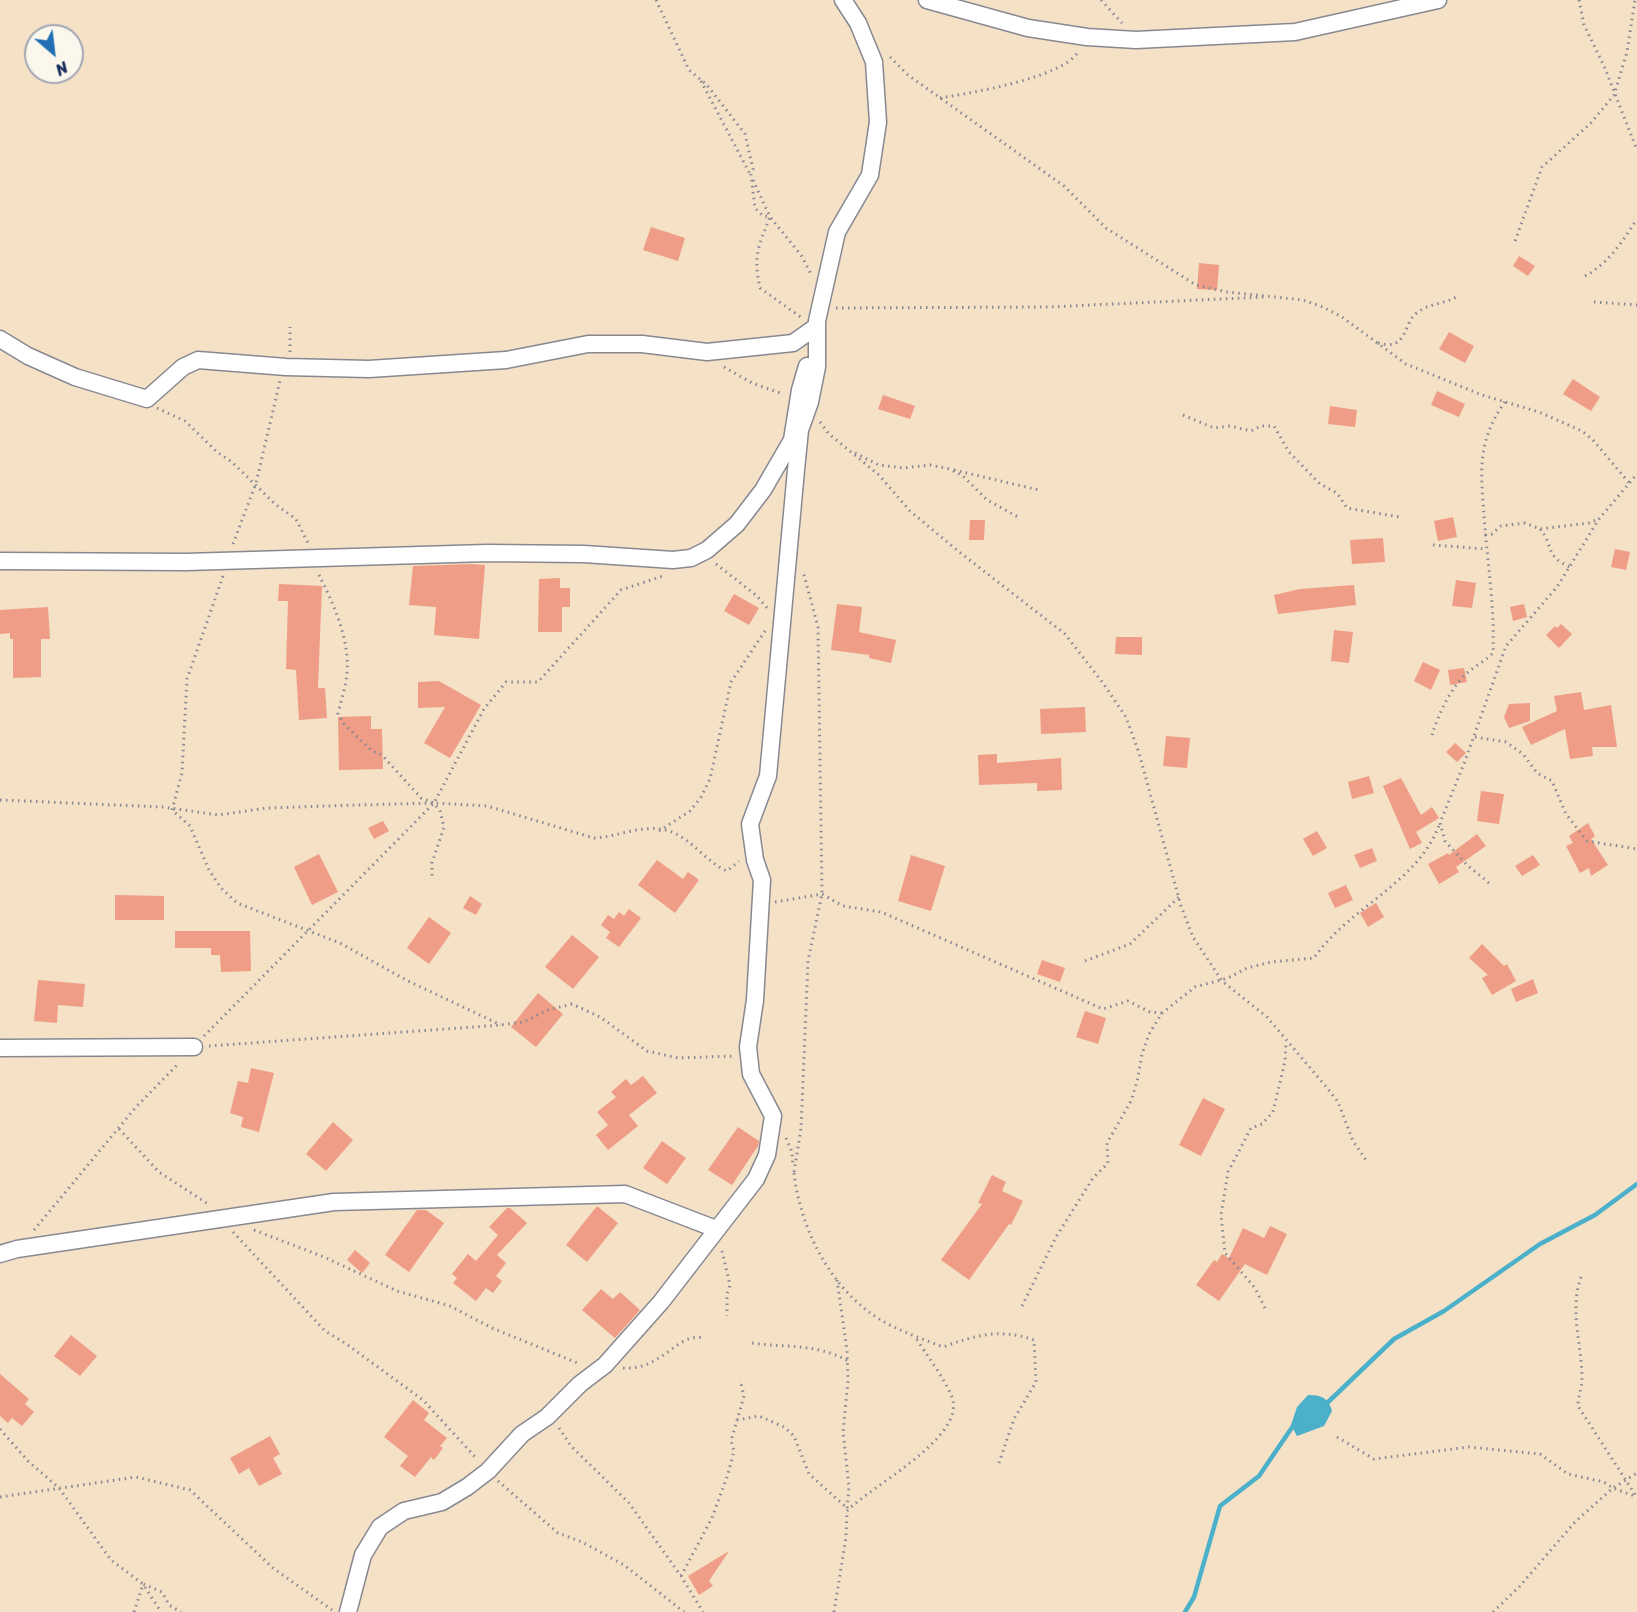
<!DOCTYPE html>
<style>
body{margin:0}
#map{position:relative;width:1637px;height:1612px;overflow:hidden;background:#f4e1c6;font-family:Sriracha,sans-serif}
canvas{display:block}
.north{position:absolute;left:24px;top:24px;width:60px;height:60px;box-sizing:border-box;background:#fbf7ec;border:2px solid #a1a7b3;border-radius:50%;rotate:152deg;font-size:16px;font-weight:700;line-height:24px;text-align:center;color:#1b2f5e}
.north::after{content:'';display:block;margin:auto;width:21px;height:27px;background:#1f6fb2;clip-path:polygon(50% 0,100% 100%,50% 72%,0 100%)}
</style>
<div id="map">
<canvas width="1637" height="1612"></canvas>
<div class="north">N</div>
</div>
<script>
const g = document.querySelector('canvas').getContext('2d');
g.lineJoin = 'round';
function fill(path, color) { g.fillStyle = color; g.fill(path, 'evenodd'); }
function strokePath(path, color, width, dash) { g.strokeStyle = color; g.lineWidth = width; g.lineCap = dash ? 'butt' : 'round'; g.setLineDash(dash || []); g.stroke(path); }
fill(new Path2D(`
 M1308,1395C1322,1395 1328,1398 1332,1411L1324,1426L1297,1436L1291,1425L1297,1407Z`), '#4bb0ca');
strokePath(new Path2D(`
 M1325,1405L1394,1339L1444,1311L1540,1244L1595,1215L1637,1184
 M1185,1612L1194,1597L1220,1506L1259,1476L1295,1423`), '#4bb0ca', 4.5);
fill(new Path2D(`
 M651,227L685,238L678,261L643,250Z
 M1519,256L1535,266L1528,276L1513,266Z
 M1199,263L1219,265L1217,290L1197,289Z
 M1449,332L1474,346L1465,363L1439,349Z
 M1573,379L1600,397L1591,411L1563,394Z
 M1437,391L1465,404L1459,417L1431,405Z
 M883,395L915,406L910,419L878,409Z
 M1330,406L1357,410L1355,427L1328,424Z
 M1453,517L1457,537L1438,541L1434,521Z
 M970,520H985L984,540H969Z
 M1383,538L1385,562L1352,564L1350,540Z
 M1615,549L1630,552L1626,570L1611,567Z
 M471,564L485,565L479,639L434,635L436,607L409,605L413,566Z
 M560,578V588H570V607H562V632H538L539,579Z
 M1456,580L1476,583L1472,608L1452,606Z
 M279,584L322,586L318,688H325L327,718L299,720L296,670L286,669L288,601H278Z
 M1354,585L1356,605L1278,614L1274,595L1300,589Z
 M734,594L759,608L749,625L724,611Z
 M837,604L862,607L859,632L896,640L891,663L869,658V655L831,650Z
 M1524,604L1527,617L1513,621L1510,607Z
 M48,607L50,639H41V677L13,678V639H10V633L0,634V610Z
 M1561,624L1572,634L1559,648L1546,635L1555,626L1557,628Z
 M1334,630L1353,632L1349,663L1331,661Z
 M1116,637H1142V655L1115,654Z
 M1423,662L1440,670L1431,690L1414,681Z
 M1464,668L1467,682L1450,685L1448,670Z
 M439,681L481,705L450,758L424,743L445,707L418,708V682Z
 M1581,692L1584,710L1611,705L1617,747H1592L1593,756L1570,759L1565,729L1531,745L1522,727L1557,711L1554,696Z
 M1530,703V721L1509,728L1504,717L1509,704Z
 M1085,707L1086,732L1041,734L1040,709Z
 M371,716V729H382L383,769L339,770L338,717Z
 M1166,736L1190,738L1187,768L1163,766Z
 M1455,743L1466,753L1457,762L1446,752Z
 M997,754V763L1061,758L1062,790L1037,791V783L979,785L978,755Z
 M1369,776L1374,793L1352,799L1348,782Z
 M1401,778L1421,815L1432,807L1439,818L1416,832L1422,843L1410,849L1383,786Z
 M1481,791L1504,794L1499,824L1477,821Z
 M383,821L389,831L374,839L368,828Z
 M1588,823L1595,836L1591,839L1608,865L1591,876L1589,868L1580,873L1566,846L1573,843L1569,836Z
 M1317,831L1327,848L1313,856L1303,839Z
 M1477,834L1486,846L1456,867L1459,872L1439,884L1428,864L1448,853L1449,855Z
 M1372,848L1377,861L1360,868L1354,855Z
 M319,854L338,892L312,905L294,867Z
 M911,855L945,866L931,911L898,901Z
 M1533,855L1540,865L1522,876L1515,866Z
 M657,860L683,879L688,872L699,880L675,913L638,885Z
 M1346,885L1353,900L1335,908L1328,893Z
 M115,895L164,896V920H115Z
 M470,896L482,904L476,915L463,908Z
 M1376,903L1384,917L1368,927L1360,913Z
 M629,909L641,918L619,947L606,938L610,932L601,925L608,915L614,919L619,912L624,916Z
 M429,917L451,933L429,964L407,948Z
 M175,931H250L251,971L221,972L220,955H211V948H175Z
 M572,935L599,957L573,989L545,967Z
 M1482,944L1504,966L1507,964L1516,981L1492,995L1482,978L1488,975L1469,958Z
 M1042,960L1065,968L1060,982L1037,974Z
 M1533,979L1538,993L1516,1002L1511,989Z
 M38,980L85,984L83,1007L58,1005L57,1023L34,1021Z
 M538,993L563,1014L536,1047L511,1027Z
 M1085,1011L1106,1018L1098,1044L1076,1037Z
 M251,1068L274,1073L259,1132L241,1127L243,1117L230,1113L238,1081L248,1083Z
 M643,1076L657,1093L629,1115L638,1126L608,1150L596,1135L608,1125L597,1112L616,1097L611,1092L626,1079L631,1085Z
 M1203,1098L1225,1109L1201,1156L1179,1145Z
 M333,1122L353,1140L326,1171L306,1154Z
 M738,1127L759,1141L758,1146L732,1185L708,1170Z
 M662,1141L686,1158L667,1184L643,1168Z
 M992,1175L1006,1182L1002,1191L1023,1201L1011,1225L1009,1224L969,1280L941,1260L982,1204L978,1203Z
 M597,1206L618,1223L587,1262L566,1245Z
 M507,1208H510L527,1223L497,1255L506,1263L496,1276L502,1281L493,1293L486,1288L476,1301L453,1283L457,1278L452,1274L468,1254L476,1261L498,1235L489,1227Z
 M417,1210H426L444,1223L409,1272L385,1255Z
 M1270,1226L1287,1234L1267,1275L1245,1264L1219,1301L1196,1285L1214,1260L1217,1262L1222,1254L1229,1258L1243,1228L1264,1238Z
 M355,1250L370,1263L362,1273L347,1260Z
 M601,1289L613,1299L620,1292L640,1310L615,1338L582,1310Z
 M71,1335L97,1356L80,1376L54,1356Z
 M0,1374L29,1399L25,1404L34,1412L22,1426L12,1418L8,1423L0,1416Z
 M413,1400L429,1413L424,1420L447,1438L440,1446L443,1448L434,1460L431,1457L415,1477L400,1466L408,1456L384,1437Z
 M270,1436L280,1454L273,1458L282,1474L259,1486L249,1468L239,1474L230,1458Z
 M729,1551L709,1581L713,1586L699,1595L688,1576Z`), '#ef9d86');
const minor = new Path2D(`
 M927,0L1028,28L1087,37L1136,40L1295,32L1438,0
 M0,339L28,356L75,377L147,399L183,367L198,360L286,367L369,369L506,360L588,344H642L707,352L793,343L817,326
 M0,561L186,562L487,553L584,554L673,560L691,558L707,550L737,524L763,490L792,440L800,390L807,366
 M0,1048L194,1047
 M0,1254L17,1249L334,1202L625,1194L716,1229
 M348,1612L363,1555L380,1527L404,1511L442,1502L467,1487L488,1471L522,1434L547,1417L580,1384L605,1365L661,1302L756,1179L767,1155L773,1116L751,1074L748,1047L755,1000L762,880L755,860L750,824L768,776L796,470L800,430L810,402L817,367V321L837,232L870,175L878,122L874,62L858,23L843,0`);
strokePath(minor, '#888892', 19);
strokePath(new Path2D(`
 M656,0L689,70L707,85L745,134L753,169L751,175L755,208L763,216L770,217L801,255L811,274
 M1101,0L1122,23
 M1579,0L1584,25L1604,66L1637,150
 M890,57L908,75L1064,186L1106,228L1196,285L1227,292L1303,300L1323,307L1342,317L1406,364L1482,395L1539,412L1582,431L1593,440L1630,484
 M701,81L750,174
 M940,98C971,93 1062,78 1078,52
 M753,180L770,217C758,247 753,256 760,288L802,318
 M1515,241L1542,167L1590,124L1614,95L1627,52L1635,0
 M1585,276C1609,263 1622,242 1637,219
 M1594,302L1637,305
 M836,308L1048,307L1264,297
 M1378,343C1409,352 1402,322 1418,312C1430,303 1445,304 1458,296
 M290,352V327
 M724,367L752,383L783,394
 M157,408L185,421L217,452L232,462L275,504L296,519L308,543
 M1183,415L1214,428L1230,426L1251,431L1261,426H1274L1289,452L1320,484L1337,493L1347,508L1400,517
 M820,422L829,434L879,475L910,511L958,551L1065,634L1103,683L1126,717L1139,753L1181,906L1193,937L1222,981L1267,1017L1328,1089L1338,1102L1353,1141L1366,1160
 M855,453L879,465L903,468L930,465L950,469L963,476L987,500L1020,518
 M954,470L1039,490
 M1540,529C1554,545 1544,556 1570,567
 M1485,535L1492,534L1501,526L1525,523L1540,529L1589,523L1598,519
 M233,544L256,483L280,381
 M1433,545L1486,549
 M716,564L757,596L767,608
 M319,575C333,603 350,639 347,673C346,686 341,700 338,714L344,724L372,751L382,755L421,798L434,803L440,811L444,827L432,863V876
 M223,576L187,679L182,773L172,810L190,826L209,870L221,888L237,903L340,943L408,981L501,1025
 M1432,735C1438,715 1451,687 1467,673C1475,666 1485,661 1493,653C1495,606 1487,561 1484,515C1482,490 1479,461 1487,437C1491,423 1498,412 1506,400
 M1475,737L1506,742L1523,754L1537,773L1552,781L1566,814L1587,841L1637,849
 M0,800L163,807L218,815L267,808L358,805L434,803L487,806L594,838C618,837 644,823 669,831C691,838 706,862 727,871L739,861
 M659,831L690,811L701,797L710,779L731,682L765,631
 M1489,883L1467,865L1445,841L1440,823L1465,761L1506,646L1557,587L1599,519L1637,474
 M775,902L822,894L843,906L881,912L1103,1009L1128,1001L1150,1012L1162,1013
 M1085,961L1130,944L1179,897
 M204,1036L434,803L484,709L506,682H538L621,590L663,576
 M209,1046L501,1025L523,1022L548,1010L572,1004L600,1017L647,1051L678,1058L735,1056
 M119,1129L159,1172L208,1204
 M786,1138L792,1152L793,1166
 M794,1172L801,1129L808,961L822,894L818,627L803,571
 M794,1173C800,1227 829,1286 876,1317C896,1330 920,1338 943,1347C976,1335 1000,1328 1034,1340L1036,1382L1014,1419L999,1463
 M34,1230L136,1107L179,1063
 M254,1230L324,1257L397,1291L450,1306L492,1328L580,1364
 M233,1232L325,1331L345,1343L423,1400L477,1459
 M722,1251L730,1285L727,1294V1316
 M1581,1277C1569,1310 1582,1345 1582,1379C1582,1388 1578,1396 1578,1406L1636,1496
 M837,1280L847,1350L848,1381L843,1432L849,1487L847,1509
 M1022,1306L1056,1237L1093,1178L1108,1163L1107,1143L1131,1101L1137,1082L1142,1054L1149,1034L1162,1013L1195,987L1228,978L1247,968L1271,962L1314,958C1350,906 1418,884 1440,823
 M1265,1308L1255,1288L1225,1253L1221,1215L1228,1172L1251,1128L1262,1124L1273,1112L1285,1061L1286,1043
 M752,1343C786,1348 816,1343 848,1361
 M623,1368C662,1371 677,1332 703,1338
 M737,1420L759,1416L784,1427L794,1436L809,1474L847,1508
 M559,1428L571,1446L629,1503L681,1576L703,1612
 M0,1429L28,1461L59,1488L111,1560L143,1584L161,1612
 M1337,1437L1374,1459L1469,1447L1540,1454L1568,1474L1604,1482L1613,1488L1637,1497
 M498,1481L558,1533L582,1542L624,1565L684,1612
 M0,1497L136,1477L190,1490L273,1568L332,1610
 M681,1576L712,1518L728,1474L734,1451L731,1441L744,1396L740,1380
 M134,1612L143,1584L162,1592L169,1605L181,1612
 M834,1612L846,1537L847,1511C871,1486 961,1440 953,1401C950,1386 924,1351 915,1337
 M1493,1612L1519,1587L1575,1522L1613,1488L1637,1473`), '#888892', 3, [1.5, 4.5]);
strokePath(minor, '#fff', 16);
</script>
